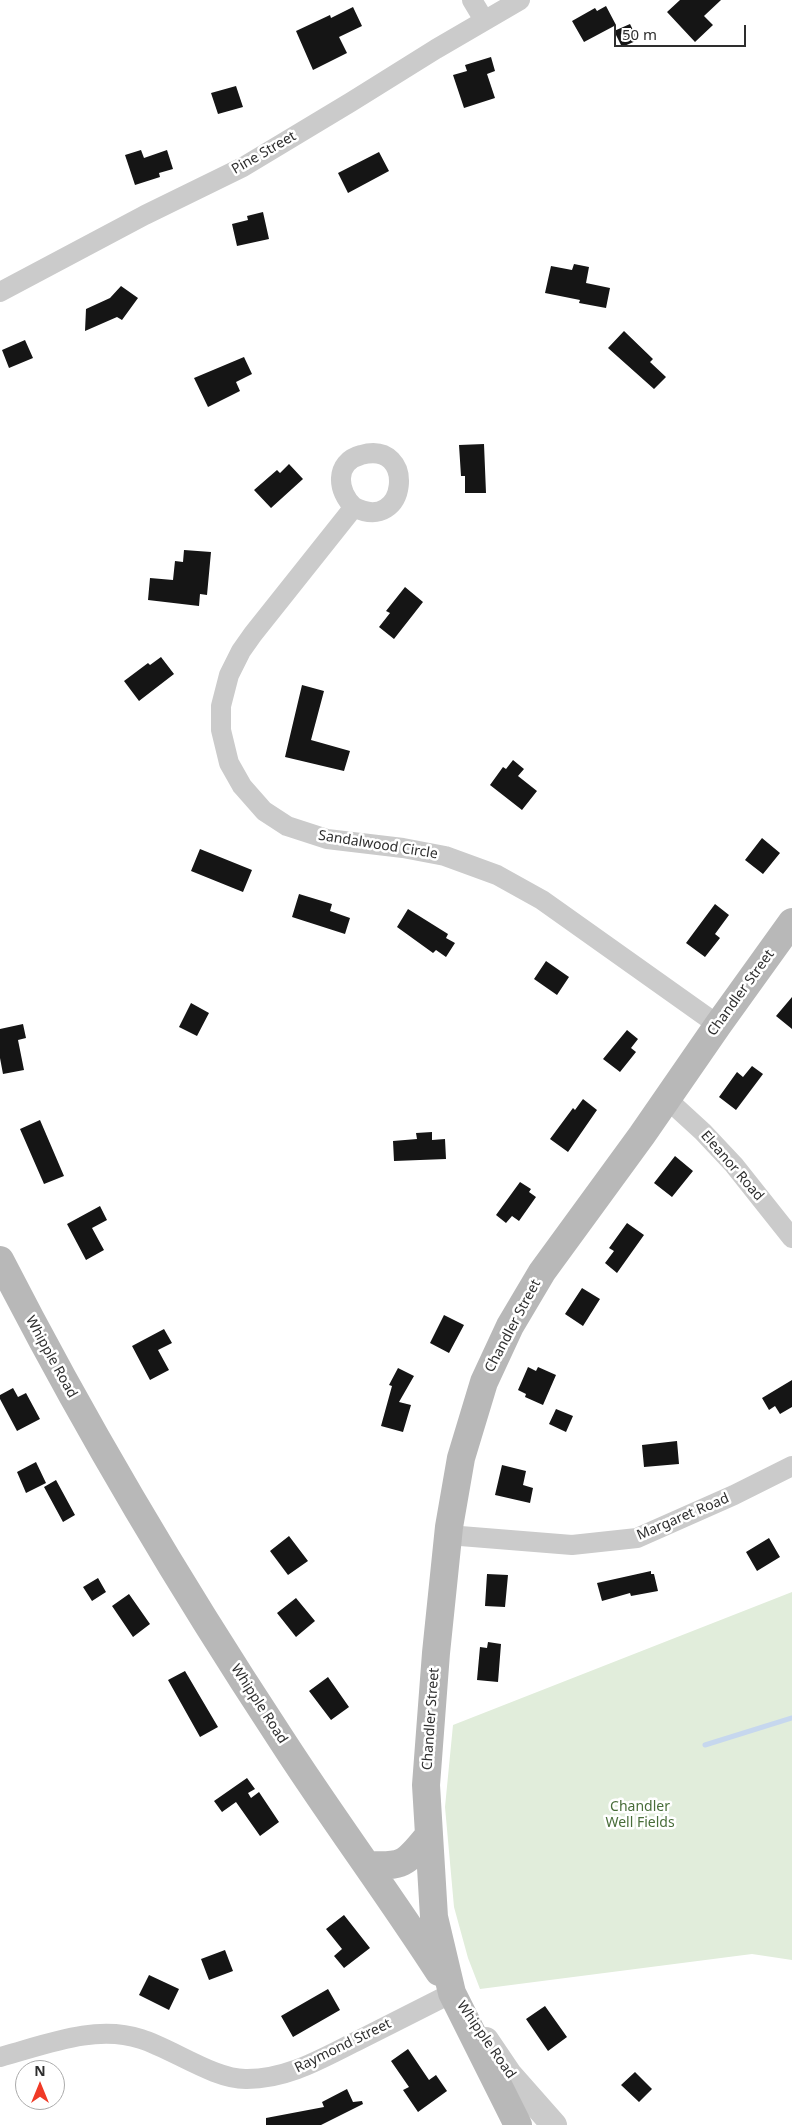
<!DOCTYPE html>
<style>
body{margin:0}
#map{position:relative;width:792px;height:2125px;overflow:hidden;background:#fff;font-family:"Noto Sans",sans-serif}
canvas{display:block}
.north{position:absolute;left:15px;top:2060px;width:50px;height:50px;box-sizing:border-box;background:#fff;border:1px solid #ababab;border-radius:50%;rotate:0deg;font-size:14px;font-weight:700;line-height:20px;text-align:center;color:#2e2e2e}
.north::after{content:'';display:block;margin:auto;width:18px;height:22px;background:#f03a26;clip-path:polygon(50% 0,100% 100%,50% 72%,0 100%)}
.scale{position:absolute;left:614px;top:25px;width:132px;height:22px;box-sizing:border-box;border:2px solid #2e2e2e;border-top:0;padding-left:6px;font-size:15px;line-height:18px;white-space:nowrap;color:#2e2e2e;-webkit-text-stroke:4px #fff;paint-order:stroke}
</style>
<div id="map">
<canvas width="792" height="2125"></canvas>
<div class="north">N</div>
<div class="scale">50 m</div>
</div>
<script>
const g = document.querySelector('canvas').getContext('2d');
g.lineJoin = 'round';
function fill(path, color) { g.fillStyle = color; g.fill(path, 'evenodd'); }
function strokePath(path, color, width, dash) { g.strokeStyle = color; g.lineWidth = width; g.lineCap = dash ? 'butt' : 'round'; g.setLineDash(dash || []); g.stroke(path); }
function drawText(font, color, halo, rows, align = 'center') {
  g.font = font + ' "Noto Sans",sans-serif'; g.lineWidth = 5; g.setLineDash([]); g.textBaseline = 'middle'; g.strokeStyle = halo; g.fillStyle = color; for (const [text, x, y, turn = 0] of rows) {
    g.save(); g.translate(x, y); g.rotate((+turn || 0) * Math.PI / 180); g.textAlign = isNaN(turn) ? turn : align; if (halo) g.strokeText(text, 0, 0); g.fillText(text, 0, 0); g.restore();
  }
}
fill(new Path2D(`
 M792,1592V1960L752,1954L480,1989L468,1958L454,1907L445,1807L453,1725Z`), '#e1eddb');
strokePath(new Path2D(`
 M705,1745L792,1718`), '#c6d7ee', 5);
fill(new Path2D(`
 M680,0H721L704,16L713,25L695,42L667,12Z
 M606,6L616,25L584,42L572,21L595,8L597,11Z
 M353,7L362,26L339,37L347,53L313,70L296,31L330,15L331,18Z
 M630,24L638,40L622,47L614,31Z
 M491,57L495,71L487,74L495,98L464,108L453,75L467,71L465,65Z
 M236,86L243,107L218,114L211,93Z
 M141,150L144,158L167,150L173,169L159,173L160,177L135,185L125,155Z
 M379,152L389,171L348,193L338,173Z
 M263,212L269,239L237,246L232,224L248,220L247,216Z
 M574,264L589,267L586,283L610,288L606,308L579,303L580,300L545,293L551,266L572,270Z
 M121,286L138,298L122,320L117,317L85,331L86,309L110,298Z
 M624,331L653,359L650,362L666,377L654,389L608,348Z
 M25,340L33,358L9,368L2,350Z
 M244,357L252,374L236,382L240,391L208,407L194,378Z
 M484,444L486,493H465V476H461L459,445Z
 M289,464L303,479L271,508L254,490L277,470L280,473Z
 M184,550L211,552L207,595L200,594L199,606L148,600L150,578L173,580L175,561L183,562Z
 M405,587L423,602L394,639L379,627L390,613L386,611Z
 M161,657L174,674L139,701L124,681L148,663L150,665Z
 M302,685L324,691L311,740L350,751L344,771L285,757Z
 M513,760L524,769L518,776L537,791L522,810L490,785L503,767L506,769Z
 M762,838L780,853L763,874L745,860Z
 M200,849L252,870L243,892L191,871Z
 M299,894L332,904L330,911L350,918L345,934L292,917Z
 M715,904L729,915L715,934L720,938L705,957L686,943Z
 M408,909L448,934L446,938L455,943L446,957L436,950L433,953L397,927Z
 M546,961L569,977L557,995L534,979Z
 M792,997V1029L776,1016Z
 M191,1003L209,1013L197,1036L179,1027Z
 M23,1024L26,1038L18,1040L24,1070L3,1074L0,1058V1029Z
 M627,1030L638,1039L631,1048L636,1052L620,1072L603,1059Z
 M752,1066L763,1074L736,1110L719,1097L737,1072L743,1077Z
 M583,1099L597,1110L568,1152L550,1139L573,1108L575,1110Z
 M40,1120L64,1176L44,1184L20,1129Z
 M432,1132V1140L445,1139L446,1159L394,1161L393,1141L417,1139L416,1133Z
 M675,1156L693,1171L672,1197L654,1183Z
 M520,1182L531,1189L529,1192L536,1197L519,1221L512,1216L506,1223L496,1215Z
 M100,1206L107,1220L92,1228L104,1250L86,1260L67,1224Z
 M627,1223L644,1235L617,1273L605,1263L614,1251L609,1248Z
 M582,1288L600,1299L583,1326L565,1314Z
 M444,1315L464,1325L449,1353L430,1343Z
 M164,1329L172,1343L158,1350L169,1370L150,1380L132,1346Z
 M528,1367L536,1371L538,1367L556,1375L543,1405L525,1397L526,1394L518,1390Z
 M398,1368L414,1376L399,1402L411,1405L403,1432L381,1426L392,1386L389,1385Z
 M792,1380V1407L780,1414L775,1406L769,1410L762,1398Z
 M13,1388L18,1397L26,1393L40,1419L17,1431L0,1399V1395Z
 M556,1409L573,1416L566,1432L549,1424Z
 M677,1441L679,1464L644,1467L642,1445Z
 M36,1462L46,1483L26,1493L17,1472Z
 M502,1465L526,1471L523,1485L533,1488L530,1503L495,1495Z
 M56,1480L75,1515L63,1522L44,1487Z
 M289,1536L308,1561L288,1575L270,1551Z
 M769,1538L780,1557L757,1571L746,1552Z
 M651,1571V1574H654L658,1591L631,1596L630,1593L602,1601L597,1583Z
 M487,1574L508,1575L505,1607L485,1606Z
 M98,1578L106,1592L92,1601L83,1587Z
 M129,1594L150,1624L133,1637L112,1606Z
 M296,1598L315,1621L296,1637L277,1613Z
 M488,1642L501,1644L498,1682L477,1680L480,1647L487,1648Z
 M185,1671L218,1727L200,1737L168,1680Z
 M328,1677L349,1707L331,1720L309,1691Z
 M247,1778L255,1789L248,1793L251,1798L259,1792L279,1822L260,1836L236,1802L222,1812L214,1801Z
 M344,1915L370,1948L344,1968L334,1956L342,1949L326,1929Z
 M225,1950L233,1971L209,1980L201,1959Z
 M149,1975L179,1989L169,2010L139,1995Z
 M328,1989L340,2010L293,2037L281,2016Z
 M545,2006L567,2037L548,2051L526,2019Z
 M408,2049L429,2080L436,2075L447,2091L418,2112L403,2090L409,2087L391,2061Z
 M635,2072L652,2089L639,2102L621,2085Z
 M347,2089L353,2102L362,2101L363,2104L321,2125H266V2118L324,2107L322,2102Z`), '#151515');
strokePath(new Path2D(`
 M472,0L484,20
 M0,292L145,215L243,167L351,102L436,49L520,0
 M354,507C337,492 334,462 361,455C417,439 408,535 354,507L253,634L241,651L229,675L221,706V730L229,763L242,786L264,811L287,826L327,839L403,848L445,856L497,875L542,900L718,1025
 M667,1099L703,1132L734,1165L792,1238
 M448,1535L572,1545L637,1538L734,1495L792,1466
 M0,2057C45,2045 95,2024 141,2039C173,2049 215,2080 247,2079C289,2079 324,2057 361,2039C391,2024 422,2008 452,1993`), '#cbcbcb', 20);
strokePath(new Path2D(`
 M486,2040L509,2074L554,2125`), '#cbcbcb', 26);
strokePath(new Path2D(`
 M0,1260C84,1424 179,1584 281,1739C332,1818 388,1893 439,1972
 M368,1865C405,1867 406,1863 429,1835
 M518,2125L452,1993L434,1917L426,1785L436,1653L449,1527L461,1458L484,1382L510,1326L542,1272L642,1135L718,1025L792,922`), '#b8b8b8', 28);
drawText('14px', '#2e2e2e', '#fff', [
 ["Pine Street",264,153,-30],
 ["Sandalwood Circle",378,845,9],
 ["Chandler Street",741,993,-54],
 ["Eleanor Road",732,1166,49],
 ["Chandler Street",513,1326,-62],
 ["Whipple Road",51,1357,61],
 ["Margaret Road",683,1517,-23],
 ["Whipple Road",259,1704,57],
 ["Chandler Street",431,1719,-86],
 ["Whipple Road",486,2040,55],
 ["Raymond Street",343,2046,-26]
]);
drawText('14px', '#486d39', '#fff', [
 ["Chandler",640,1807],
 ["Well Fields",640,1823]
]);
</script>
